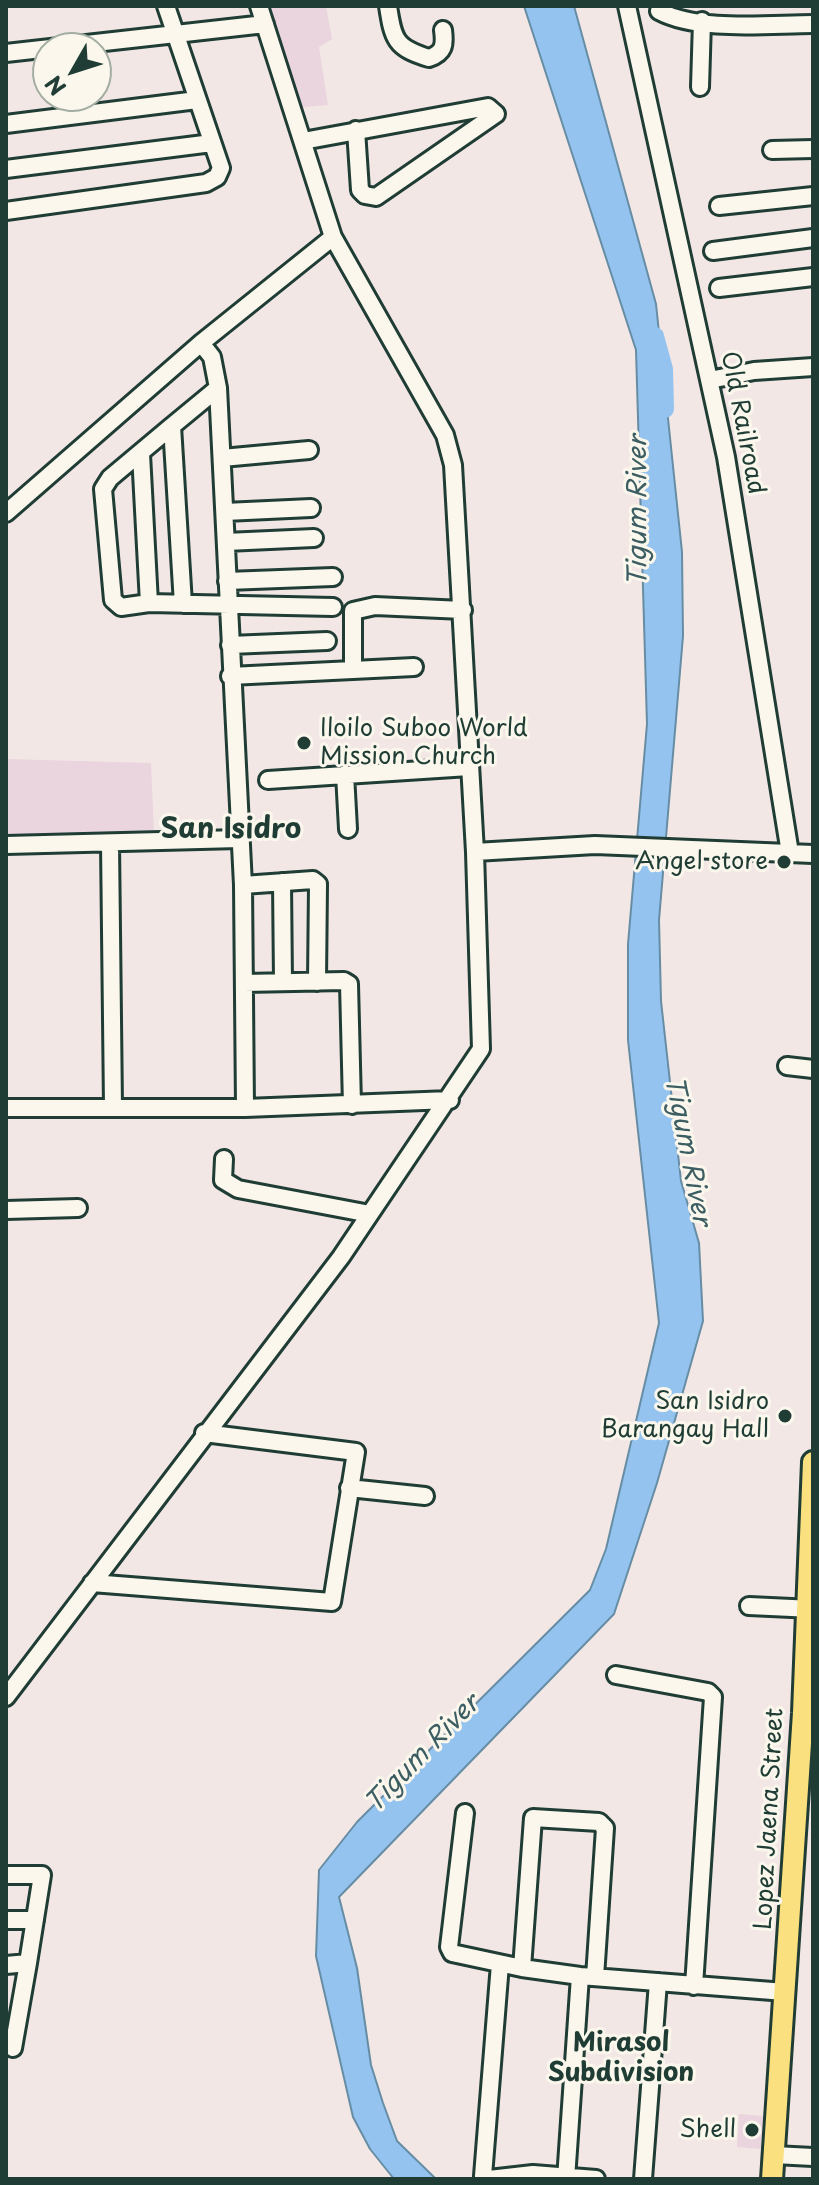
<!DOCTYPE html>
<style>
body{margin:0}
#map{position:relative;width:819px;height:2185px;overflow:hidden;background:#f3e7e6;font-family:"Playpen Sans",sans-serif}
canvas{display:block}
.frame{position:absolute;inset:0;border:8px solid #1f3d34;pointer-events:none}
.north{position:absolute;left:32px;top:32px;width:80px;height:80px;box-sizing:border-box;background:#fbf7ec;border:2px solid #a3ada2;border-radius:50%;rotate:231deg;font-size:22px;font-weight:700;line-height:32px;text-align:center;color:#1f3d34}
.north::after{content:'';display:block;margin:auto;width:28px;height:36px;background:#1f3d34;clip-path:polygon(50% 0,100% 100%,50% 72%,0 100%)}
</style>
<div id="map">
<canvas width="819" height="2185"></canvas>
<div class="frame"></div>
<div class="north">N</div>
</div>
<script>
const g = document.querySelector('canvas').getContext('2d');
g.lineJoin = 'round';
function fill(path, color) { g.fillStyle = color; g.fill(path, 'evenodd'); }
function strokePath(path, color, width, dash) { g.strokeStyle = color; g.lineWidth = width; g.lineCap = dash ? 'butt' : 'round'; g.setLineDash(dash || []); g.stroke(path); }
function drawText(font, color, halo, rows, align = 'center') {
  g.font = font + ' "Playpen Sans",sans-serif'; g.lineWidth = 6; g.setLineDash([]); g.textBaseline = 'middle'; g.strokeStyle = halo; g.fillStyle = color; for (const [text, x, y, turn = 0] of rows) {
    g.save(); g.translate(x, y); g.rotate((+turn || 0) * Math.PI / 180); g.textAlign = isNaN(turn) ? turn : align; if (halo) g.strokeText(text, 0, 0); g.fillText(text, 0, 0); g.restore();
  }
}
fill(new Path2D(`
 M263,6H326L332,39L319,47L328,105L294,108Z
 M6,759L151,763L154,833L6,835Z
 M739,2114L763,2116L761,2149L737,2147Z`), '#ead4de');
const water = new Path2D(`
 M524,6H574L656,304L682,552L683,636L659,920L661,1001L681,1181L699,1243L703,1321L657,1483L614,1614L339,1897L357,1968L371,2065L383,2103L397,2141L436,2179H394L370,2149L353,2117L316,1956L319,1870L357,1822L590,1590L606,1549L659,1323L628,1040V944L647,724L636,350Z`);
fill(water, '#95c3ef');
strokePath(water, '#668da4', 2);
strokePath(new Path2D(`
 M655,336L664,369L665,409`), '#95c3ef', 18);
const minor = new Path2D(`
 M388,6C393,39 395,48 429,58C444,53 445,45 443,30
 M627,6L726,457L790,853
 M659,11C698,32 769,24 813,24
 M6,53L265,24
 M700,87L702,21
 M6,124L197,100
 M303,141L488,107L496,114L376,197L365,195L360,190L356,130
 M772,150L813,149
 M6,169L212,143
 M719,206L813,196
 M6,211L206,183L217,177L221,168L166,6
 M713,251L813,238
 M719,288L813,277
 M201,343L212,357L218,388L243,885L245,1108
 M710,380L754,371L813,367
 M141,454L149,603L333,607
 M222,458L309,450
 M225,512L311,508
 M6,513L201,343L333,237
 M226,542L314,538
 M227,581L333,577
 M149,603L121,607L113,600L103,489L110,478L172,426
 M183,604L172,426L218,388
 M230,645L327,641
 M353,670V611L375,606L463,610
 M230,676L414,667
 M345,774L348,829
 M268,780L469,767
 M110,843L113,1107
 M6,845L239,839
 M475,852L595,845L813,854
 M282,882L283,982
 M243,885L313,880L318,884L317,982
 M244,983L344,981L349,984L352,1105
 M787,1066L813,1069
 M6,1108H245L450,1100
 M224,1159L223,1180L238,1189L370,1214
 M6,1210L78,1208
 M349,1488L425,1496
 M92,1583L332,1602L356,1452L204,1433
 M749,1606L813,1609
 M616,1675L708,1692L713,1697L694,1986
 M6,1697L341,1257L481,1049L475,852L453,465L445,435L333,237L259,6
 M465,1813L449,1947L452,1953L522,1968L580,1976L785,1992
 M6,1875H42L28,1963L6,1965
 M6,1920H35
 M522,1968L533,1818L599,1822L605,1828L595,1977
 M13,2048L28,1963
 M774,2155L813,2157
 M488,2179L483,2176L500,1964
 M489,2179L533,2174L596,2179
 M566,2179L580,1976
 M643,2179L658,1982`);
const major = new Path2D(`
 M772,2179L803,1713L813,1462`);
strokePath(minor, '#1f3d34', 22);
strokePath(major, '#1f3d34', 26);
strokePath(minor, '#fbf7ec', 16);
strokePath(major, '#fbe080', 20);
for (const [x, y, r, color] of [
 [304,743,8,"#1f3d34"],
 [784,862,8,"#1f3d34"],
 [785,1416,8,"#1f3d34"],
 [752,2130,8,"#1f3d34"]
]) { const dot = new Path2D(); dot.arc(x, y, r, 0, 2 * Math.PI); g.fillStyle = color; g.fill(dot); strokePath(dot, '#fbf7ec', 3); }
drawText('24px', '#1f3d34', '#fbf7ec', [
 ["Old Railroad",742,423,79],
 ["Lopez Jaena Street",770,1819,-87]
]);
drawText('24px', '#1f3d34', '#fbf7ec', [
 ["Iloilo Suboo World",320,729,"left"],
 ["Mission Church",320,757,"left"],
 ["Angel store",768,862],
 ["San Isidro",769,1402],
 ["Barangay Hall",769,1430],
 ["Shell",736,2130]
], 'right');
drawText('italic 26px', '#3c5e63', '#fbf7ec', [
 ["Tigum River",639,511,-90],
 ["Tigum River",687,1151,79],
 ["Tigum River",423,1754,-46]
]);
drawText('bold 26px', '#1f3d34', '#fbf7ec', [
 ["Mirasol",621,2044],
 ["Subdivision",621,2074]
]);
drawText('bold 28px', '#1f3d34', '#fbf7ec', [
 ["San Isidro",231,830]
]);
</script>
